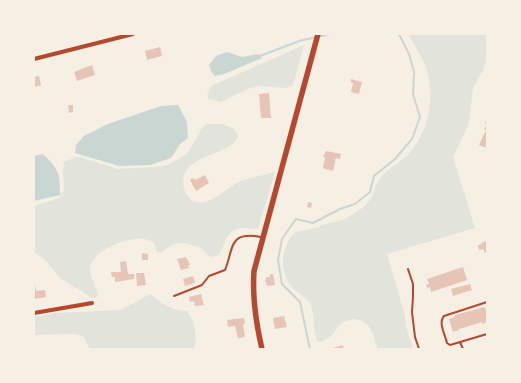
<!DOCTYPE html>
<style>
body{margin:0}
#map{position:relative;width:521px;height:383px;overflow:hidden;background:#f6efe4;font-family:"Archivo Narrow",sans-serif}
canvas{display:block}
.frame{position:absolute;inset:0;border:35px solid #f6efe4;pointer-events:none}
</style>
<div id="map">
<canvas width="521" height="383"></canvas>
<div class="frame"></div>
</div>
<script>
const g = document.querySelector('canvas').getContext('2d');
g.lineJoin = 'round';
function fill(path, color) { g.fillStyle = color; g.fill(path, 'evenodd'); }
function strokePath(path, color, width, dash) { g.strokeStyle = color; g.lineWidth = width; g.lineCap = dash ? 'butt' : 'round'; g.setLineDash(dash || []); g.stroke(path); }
fill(new Path2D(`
 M408,34H487V59L483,70L473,88L472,96L469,123L453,157L475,228L387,254L405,315L406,327L413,349H378C373,336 371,319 353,319C349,320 344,321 342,323C331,333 334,339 318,342C312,331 315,316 311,305C308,298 299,294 294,289C281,277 280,255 289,240C290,237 294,233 297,232C301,230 307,230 311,229C317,228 321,225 326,224C332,222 338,222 344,219C353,215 366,207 371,198C374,193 375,186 378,181C386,168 403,162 412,150C430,127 435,95 426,67C421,55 414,45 408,34Z
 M304,45L293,85L287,88L259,86L250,88L221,102L209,99L207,96L210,88L213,85Z
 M207,124H223L234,129L238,136C233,157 177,152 184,188C185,194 190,200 196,202C211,206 228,186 241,181C252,177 264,175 275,172L258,229C253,229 247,227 242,228C227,229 225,244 219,255L211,257C207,255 206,252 202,249C200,247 197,247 194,246C180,240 172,243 161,253L157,252L154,243C139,231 98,247 91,264C87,272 96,285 98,295L96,298H92L60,278L44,259L34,252V206L59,198L64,190L63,171L64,162L76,157H80L118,169L154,167L167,165L182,157L189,151L202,128Z
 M150,294C163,304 171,311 187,311C195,322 198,336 194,349H90L83,336L73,334L34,335V317L55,313L121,310Z`), '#e2e4dc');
fill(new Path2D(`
 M227,52L242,57L258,54L262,58L224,74L215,76L211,71L209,65L216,56Z
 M178,105L187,122L188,138L180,144L171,158L150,165L119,166L75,153L76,145L84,136L108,124L161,106Z
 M43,154C59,169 60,174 60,195L34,201V156Z`), '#c9d6d2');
strokePath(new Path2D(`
 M260,56L299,41L330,34
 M310,349L300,302L282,284L278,260L282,239L296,219L313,223L340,209L355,204L370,192L374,176L395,159L412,139L420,117L413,94L414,72L409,54L399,34`), '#c9d6d2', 2);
fill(new Path2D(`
 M160,47L162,56L147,60L145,51Z
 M92,65L95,75L77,81L74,72Z
 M39,76L41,85L34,87V77Z
 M351,79L362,82L359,94L351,92L353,83H351Z
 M269,93L271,118H261L259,94Z
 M68,105H73V112L69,113Z
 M487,118V148L479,145L486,130L484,129L487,124L485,123Z
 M326,151L341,154L340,159L336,158L333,171L323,168L325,157H323Z
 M205,175L209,183L196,191L190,180L193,178L195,180Z
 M308,202L312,203L311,208L307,207Z
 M487,241V252L485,253L483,249L479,250L478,245L482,244L481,243Z
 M142,253L148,254V260H142Z
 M186,257L190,265H188L189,268L181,270L177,259Z
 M126,261L128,274H134V279L115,282V277H112L111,272H121L120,262Z
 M463,267L467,280L431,292L430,287L427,288L426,285L429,284L427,279Z
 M136,273H144L146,285L137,286Z
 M270,274H273L275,285L267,286L265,280L266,279V277H270Z
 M193,276L195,283L185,286L183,279Z
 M34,283H35L36,291L45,290L46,297L34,299Z
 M470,284L472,290L453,296L451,289Z
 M201,294L204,305L195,306L194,301L190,302L189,297Z
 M485,307L487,315V322L482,324V322L459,329V330L453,332L449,319L455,317V315Z
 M284,316L287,327L275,329L273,318Z
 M244,318L245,324H243L245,337L238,338L235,326L228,327L227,320Z
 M343,345L344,349H329Z`), '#e6c5b7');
strokePath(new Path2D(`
 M408,269L413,284V297L412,312L415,337L419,349
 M174,296L202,285L209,276L225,270C234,248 228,231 261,237
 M487,302L444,316C438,323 445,334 447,343L450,345L487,334
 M460,342L463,349`), '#b5482f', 2);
strokePath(new Path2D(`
 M34,59L133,34
 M34,313L92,303`), '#b5482f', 4);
strokePath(new Path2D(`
 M262,349C256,323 252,298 254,271L318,34`), '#b5482f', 5.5);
</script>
